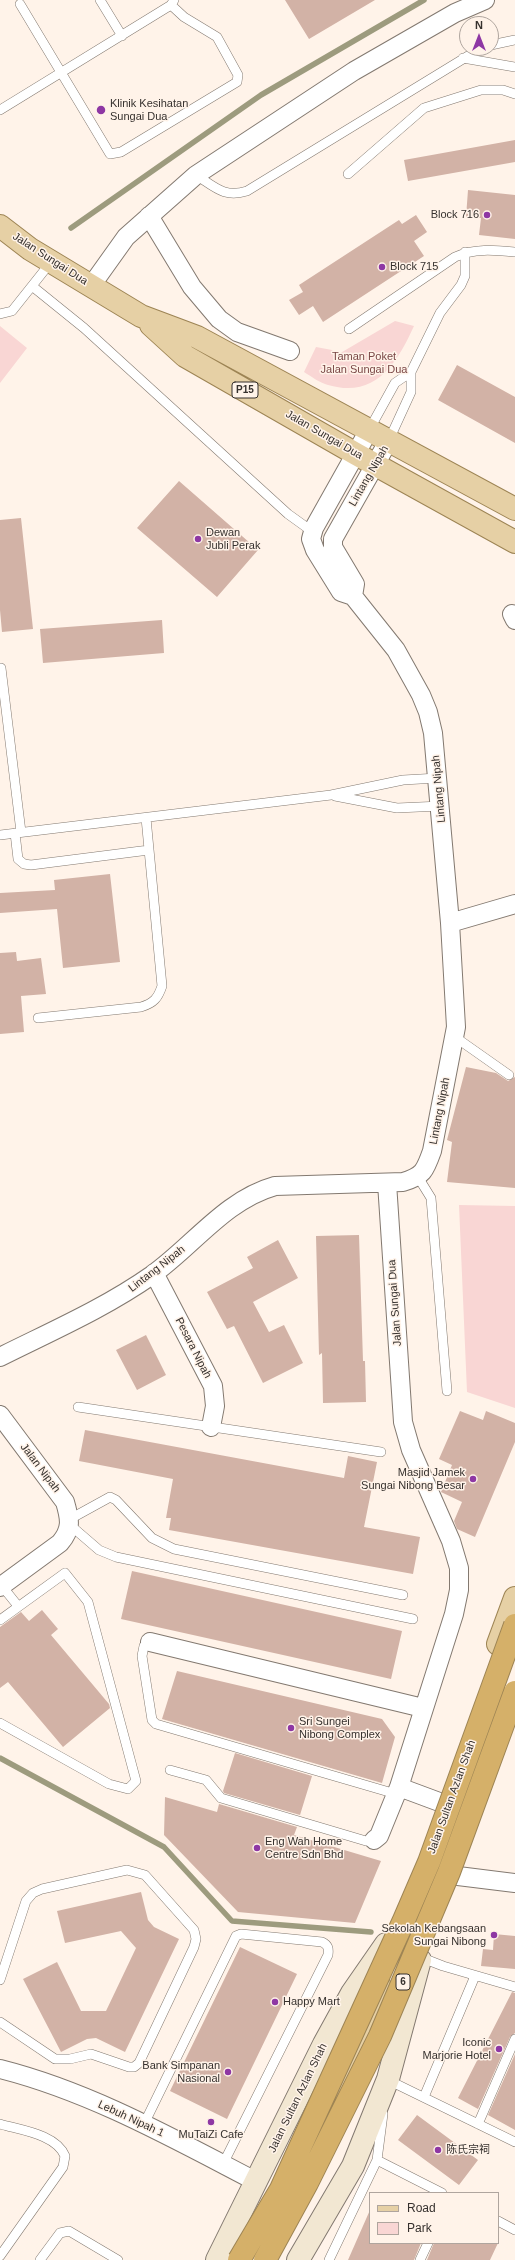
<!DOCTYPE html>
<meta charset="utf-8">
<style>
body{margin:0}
#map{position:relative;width:515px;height:2260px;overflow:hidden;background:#fff3e9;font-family:Helvetica,sans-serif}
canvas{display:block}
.legend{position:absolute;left:369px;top:2192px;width:130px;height:52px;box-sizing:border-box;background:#fff3e9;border:1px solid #afa59e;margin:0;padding:5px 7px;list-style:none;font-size:12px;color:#36312e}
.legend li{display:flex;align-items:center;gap:8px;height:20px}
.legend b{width:20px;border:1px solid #afa59e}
.north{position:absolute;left:459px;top:16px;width:40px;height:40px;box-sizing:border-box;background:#fff3e9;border:1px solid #afa59e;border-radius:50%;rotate:0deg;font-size:11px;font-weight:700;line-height:16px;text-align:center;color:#36312e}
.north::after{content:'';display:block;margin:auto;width:14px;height:18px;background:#8e37a4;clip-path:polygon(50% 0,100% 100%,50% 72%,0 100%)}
</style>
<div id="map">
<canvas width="515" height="2260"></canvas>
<ul class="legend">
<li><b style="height:5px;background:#e6d0a5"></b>Road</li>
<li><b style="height:11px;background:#f9d6d4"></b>Park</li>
</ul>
<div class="north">N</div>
</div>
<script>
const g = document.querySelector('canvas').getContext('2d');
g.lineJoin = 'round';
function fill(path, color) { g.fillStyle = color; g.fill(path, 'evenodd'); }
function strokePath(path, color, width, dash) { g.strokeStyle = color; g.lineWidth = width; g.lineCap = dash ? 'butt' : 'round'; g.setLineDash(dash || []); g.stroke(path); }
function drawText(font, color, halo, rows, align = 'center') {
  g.font = font + ' Helvetica,"Noto Sans SC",sans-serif'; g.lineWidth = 3; g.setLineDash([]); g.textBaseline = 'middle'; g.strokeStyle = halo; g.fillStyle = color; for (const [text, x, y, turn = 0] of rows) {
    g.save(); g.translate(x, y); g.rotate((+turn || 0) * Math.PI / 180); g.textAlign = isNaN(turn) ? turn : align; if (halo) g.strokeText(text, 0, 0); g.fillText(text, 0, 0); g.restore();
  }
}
fill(new Path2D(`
 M395,321L414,326C397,363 376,399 328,385C320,383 312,377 304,372L316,347L332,350L337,355Z
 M0,326L27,348L0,383Z
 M459,1205L515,1206V1408L467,1392Z`), '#f9d6d4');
strokePath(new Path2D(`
 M71,228L261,95L424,0
 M0,1758L164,1847L232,1921L371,1932`), '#9d9b7e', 5.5);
fill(new Path2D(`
 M285,0H375L309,39Z
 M515,140V162L408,181L404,160Z
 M468,190L515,195V239L479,235L481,218L466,217Z
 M416,215L427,232L414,241L424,256L323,322L313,306L299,315L289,300L303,292L299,285L399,220L402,224Z
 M457,365L515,397V443L438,400Z
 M179,481L258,550L217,597L137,528Z
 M21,518L33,629L2,632L0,610V520Z
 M162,620L164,653L43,663L40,629Z
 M110,874L120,962L63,968L57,909L0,913V893L55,890L54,880Z
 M16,952L17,961L41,958L46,994L21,996L24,1032L0,1034V953Z
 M466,1067L496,1073L508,1081L515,1077V1188L447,1182L452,1142L447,1140Z
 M359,1235L363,1361H365L366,1402L323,1403L322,1353L319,1355L316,1236Z
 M278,1240L298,1278L253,1302L269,1332L284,1325L303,1363L263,1383L234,1326L227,1329L207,1292L253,1268L247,1257Z
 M146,1335L166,1375L137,1390L116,1350Z
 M460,1411L483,1420L486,1411L515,1423V1442L475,1537L457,1529L454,1521L462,1502L441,1492L452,1465L439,1459Z
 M85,1430L344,1478L348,1456L377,1462L364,1527L420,1537L413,1574L169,1530L171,1518H166L173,1479L79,1461Z
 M132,1571L402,1631L391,1679L121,1619Z
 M42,1610L58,1629L51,1635L109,1704L110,1708L63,1747L8,1682L0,1688V1627L21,1612L29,1621Z
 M177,1671L382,1719L395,1737L382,1783L162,1719Z
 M235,1753L312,1776L300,1815L224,1793L223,1791Z
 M165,1797L217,1812L219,1804L297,1827L294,1835L381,1861L355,1923L238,1912L164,1835Z
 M141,1892L148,1920L154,1927L179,1939L125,2052L96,2038L87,2039L61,2052L23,1979L57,1962L81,2011H106L136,1948L121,1931L65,1943L57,1911Z
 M494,1934L515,1936V1969L481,1966L483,1949L493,1950Z
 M240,1947L297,1974L227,2119L170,2091Z
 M512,1992L515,1993V2033L510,2037L478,2109L458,2098Z
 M515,2054V2130L488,2115Z
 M417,2115L478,2160L459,2185L398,2140Z
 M370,2210V2243H421L414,2260H348Z
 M434,2243H498L490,2260H427Z`), '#d2b2a6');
const lane = new Path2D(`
 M100,0L122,36
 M20,4L110,154L121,152L237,82L238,75L217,37L184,17L171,5
 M491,45L515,40
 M463,58L515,67
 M0,110L171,5L174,0
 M348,174L424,108L481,90H503L515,94
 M196,175C215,187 224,198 247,191L481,48
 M32,286L84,328L288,514L313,532
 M0,314L12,311L51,262
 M349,329L455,257C474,248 494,250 515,252
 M369,430L395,383L411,372
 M389,440L411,392V372L440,313L461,285L465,276V252
 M1,668L21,832
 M335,796L397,808L441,806
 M15,833L18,859L24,864L31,865L149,850
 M0,835L331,795L403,780L438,778
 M38,1018L141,1007C154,1003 158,998 162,986L146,818
 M455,1037L509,1075
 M418,1177L431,1198L447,1391
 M78,1407L381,1452
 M70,1519L110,1497L116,1500L152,1538L174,1549L403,1595
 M70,1525L99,1550L116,1557L413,1619
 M2,1586L18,1606
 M0,1620L65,1573L88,1602L136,1781L128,1789L109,1784L0,1723
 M150,1642L144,1646L142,1656L152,1720L156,1724L396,1794
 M170,1770L206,1780L221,1798L366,1841L374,1840
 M420,1957L443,1966L515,1987
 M0,1980L26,1901L33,1893L42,1889L127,1870L145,1875L194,1930L196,1939L194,1947L139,2063L134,2067H129L91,2054L70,2059H55L0,2022
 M388,2080L515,2142
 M424,2097L475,1976
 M0,2124C20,2130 56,2134 65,2156L63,2167L0,2256
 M144,2124L236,1936L241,1934L322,1942C328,1945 329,1948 328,1955L223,2164
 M478,2124L515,2039
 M377,2160L442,2193
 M498,2221L515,2230
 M40,2260L60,2233L69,2231L118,2260
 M329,2260L377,2160L383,2114
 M420,2260L428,2243`);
const street = new Path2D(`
 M149,216L192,287L219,319L237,332L290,351
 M91,286L126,237L196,175L354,71L455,13L485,0
 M353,596L355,584L333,547V539L389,440
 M512,614L515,620
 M450,923L515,904
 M154,1273L213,1386L215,1406L211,1427
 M0,1357C52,1331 105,1308 152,1275C193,1246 225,1200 275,1186L403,1182C423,1176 425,1171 432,1151L456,1027L450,923L433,733L428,712L421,695L396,650L353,596L341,592L315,550L311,539L314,528L369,430
 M0,1415L65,1502C70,1519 72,1529 60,1543L0,1587
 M150,1642L423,1708
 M399,1787L442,1803
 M374,1840L379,1836L399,1787L454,1614L459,1590V1568L451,1541L411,1450L403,1422L387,1183
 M458,1876L515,1883
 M0,2069C91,2092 174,2139 257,2182`);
const secondary = new Path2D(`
 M217,2260L324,2044L352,1993L386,1944
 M298,2260L353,2166L388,2079L420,1960`);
const primary = new Path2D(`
 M0,226L30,249L141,316L197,337L515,509
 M151,325L185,356L356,454L515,542
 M498,1644L515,1598
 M308,2152L373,2017L379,1984`);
strokePath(lane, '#837970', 10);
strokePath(street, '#837970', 20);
strokePath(secondary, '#837970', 24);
strokePath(primary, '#9d8454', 24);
strokePath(lane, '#fff', 9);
strokePath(street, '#fff', 18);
strokePath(secondary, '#f2e7d2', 22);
strokePath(primary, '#e6d0a5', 22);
const highwayBridge = new Path2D(`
 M239,2260L281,2189L404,1920L429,1862L515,1625
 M265,2260L307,2183L380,2036L449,1872L515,1692`);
strokePath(highwayBridge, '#9d8454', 24, []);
strokePath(highwayBridge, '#d5b069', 22);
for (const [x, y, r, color] of [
 [101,110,5,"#8e37a4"],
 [487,215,4,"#8e37a4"],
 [382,267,4,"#8e37a4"],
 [198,539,4,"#8e37a4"],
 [473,1479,4,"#8e37a4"],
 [291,1728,4,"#8e37a4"],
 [257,1848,4,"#8e37a4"],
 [494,1935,4,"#8e37a4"],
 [275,2002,4,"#8e37a4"],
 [499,2049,4,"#8e37a4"],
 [228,2072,4,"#8e37a4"],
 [211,2122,4,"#8e37a4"],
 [438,2150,4,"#8e37a4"]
]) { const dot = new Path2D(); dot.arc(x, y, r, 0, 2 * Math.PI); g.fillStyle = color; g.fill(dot); strokePath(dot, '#fff3e9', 1.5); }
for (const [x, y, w] of [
 [245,390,26],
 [403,1982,14]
]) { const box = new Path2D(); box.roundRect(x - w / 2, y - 8, w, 16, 3); g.fillStyle = '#fff3e9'; g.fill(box); strokePath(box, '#36312e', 1); }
drawText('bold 10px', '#36312e', null, [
 ["P15",245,390],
 ["6",403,1982]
]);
drawText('11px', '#36312e', '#fff3e9', [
 ["Klinik Kesihatan",110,104],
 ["Sungai Dua",110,117],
 ["Block 716",479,215,"right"],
 ["Block 715",390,267],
 ["Dewan",206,533],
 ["Jubli Perak",206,546],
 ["Masjid Jamek",465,1473,"right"],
 ["Sungai Nibong Besar",465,1486,"right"],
 ["Sri Sungei",299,1722],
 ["Nibong Complex",299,1735],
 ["Eng Wah Home",265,1842],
 ["Centre Sdn Bhd",265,1855],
 ["Sekolah Kebangsaan",486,1929,"right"],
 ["Sungai Nibong",486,1942,"right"],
 ["Happy Mart",283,2002],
 ["Iconic",491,2043,"right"],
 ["Marjorie Hotel",491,2056,"right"],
 ["Bank Simpanan",220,2066,"right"],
 ["Nasional",220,2079,"right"],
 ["MuTaiZi Cafe",211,2135,"center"],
 ["陈氏宗祠",446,2150]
], 'left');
drawText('11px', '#36312e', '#fff3e9', [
 ["Jalan Sungai Dua",50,259,33],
 ["Jalan Sungai Dua",324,435,30],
 ["Lintang Nipah",369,476,-60],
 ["Lintang Nipah",439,789,-95],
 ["Lintang Nipah",440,1111,-79],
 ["Lintang Nipah",157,1269,-38],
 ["Jalan Sungai Dua",395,1303,-94],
 ["Pesara Nipah",193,1348,63],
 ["Jalan Nipah",40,1468,53],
 ["Jalan Sultan Azlan Shah",452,1797,-70],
 ["Jalan Sultan Azlan Shah",298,2098,-64],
 ["Lebuh Nipah 1",131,2119,25]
]);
drawText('11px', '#7a4746', '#fff3e9', [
 ["Taman Poket",364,357],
 ["Jalan Sungai Dua",364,370]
]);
</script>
